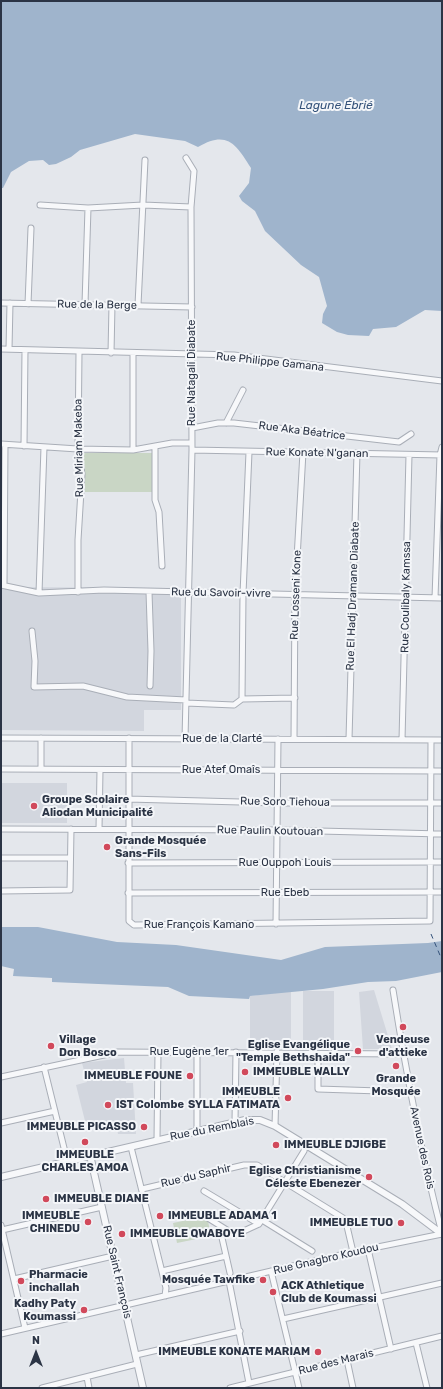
<!DOCTYPE html>
<meta charset="utf-8">
<style>
body{margin:0}
#map{position:relative;width:443px;height:1389px;overflow:hidden;background:#e4e7ec;font-family:Rubik,sans-serif}
canvas{display:block}
.frame{position:absolute;inset:0;border:2px solid #2b3445;pointer-events:none}
.north{position:absolute;left:16px;top:1333px;width:40px;height:40px;-webkit-text-stroke:3px #f4f6f9;paint-order:stroke;rotate:0deg;font-size:11px;font-weight:700;line-height:16px;text-align:center;color:#2b3445}
.north::after{content:'';display:block;margin:auto;width:14px;height:18px;background:#2b3445;clip-path:polygon(50% 0,100% 100%,50% 72%,0 100%)}
</style>
<div id="map">
<canvas width="443" height="1389"></canvas>
<div class="frame"></div>
<div class="north">N</div>
</div>
<script>
const g = document.querySelector('canvas').getContext('2d');
g.lineJoin = 'round';
function fill(path, color) { g.fillStyle = color; g.fill(path, 'evenodd'); }
function strokePath(path, color, width, dash) { g.strokeStyle = color; g.lineWidth = width; g.lineCap = dash ? 'butt' : 'round'; g.setLineDash(dash || []); g.stroke(path); }
function drawText(font, color, halo, rows, align = 'center') {
  g.font = font + ' Rubik,sans-serif'; g.lineWidth = 4; g.setLineDash([]); g.textBaseline = 'middle'; g.strokeStyle = halo; g.fillStyle = color; for (const [text, x, y, turn = 0] of rows) {
    g.save(); g.translate(x, y); g.rotate((+turn || 0) * Math.PI / 180); g.textAlign = isNaN(turn) ? turn : align; if (halo) g.strokeText(text, 0, 0); g.fillText(text, 0, 0); g.restore();
  }
}
fill(new Path2D(`
 M1,587L181,588V710H144V731L1,730Z
 M1,783H67V823H1Z
 M374,990L392,1049H363L359,992Z
 M291,991V1048H250V996Z
 M303,991H334V1049H303Z
 M124,1058L126,1083H133L136,1134H118L116,1124L87,1129L76,1085L87,1082L82,1063Z`), '#d2d6de');
fill(new Path2D(`
 M79,453H154V492H79Z
 M207,1216L211,1236L177,1243L173,1223Z`), '#c9d6c5');
fill(new Path2D(`
 M1,1H442V311L425,310L396,327L373,329L369,336L348,335L337,332L322,323L323,314L327,306L319,277L301,265L265,231L255,211L242,201L239,196L249,183L251,168C236,144 227,130 198,147L185,141L135,134L80,150L71,157L56,164L49,165L43,160L29,161L11,172L3,188H1Z
 M1,927H38L117,942L176,945L281,960L325,947L428,943L442,941V972L396,981L368,982L323,989L250,996L249,999L189,996L168,987L52,982V978L13,976L14,969L1,966Z`), '#9fb4cc');
strokePath(new Path2D(`
 M431,934L442,960`), '#34527a', 1, [5, 4]);
const minor = new Path2D(`
 M186,158L194,171L191,207
 M40,205L88,208
 M1,303L192,307
 M28,304L31,228
 M85,304L88,208L143,205L191,207L192,450L185,739
 M138,305L145,160
 M1,349L234,355L442,381
 M9,349L10,303
 M111,353L112,305
 M226,423L243,390
 M192,428L218,423H234L399,442L411,434
 M1,444L78,449L133,450L172,443H192
 M24,446L25,350
 M155,447V500L159,512L162,566
 M133,450V354
 M192,450L442,455
 M1,585L39,593L104,590L442,598
 M4,585L5,445
 M78,592V540L82,474L78,449L79,352
 M149,592L151,651L150,686
 M39,593L44,447
 M435,598L440,455L442,447
 M32,631L35,661L34,687L83,686L127,697L186,700
 M242,699L243,594L249,452
 M186,703L234,705L242,699L295,698
 M1,738L442,740
 M41,738V769
 M129,738V921L134,925L430,921L431,740
 M294,739L295,594L303,452
 M349,739L357,453
 M402,740L409,455
 M1,769L442,771
 M128,799L278,803H442
 M1,829L278,830L442,834
 M99,829L100,770
 M1,858H70
 M128,863L442,862
 M1,891L70,890L71,829
 M128,893L442,892
 M276,924L278,739
 M393,990C406,1072 421,1153 442,1233
 M318,1054V1089L411,1092
 M44,1067L67,1160
 M1,1077L118,1052L403,1054
 M235,1122L236,1052
 M1,1123L55,1111
 M275,1126L277,1052
 M197,1131V1052
 M157,1140L158,1052
 M131,1147L166,1288L165,1296
 M142,1189L244,1165H257L343,1218L346,1222L353,1252
 M204,1191L259,1224
 M203,1215L235,1235L259,1224L304,1151L305,1145
 M262,1220L312,1251
 M1,1225L25,1328
 M2,1230L102,1207
 M222,1238L230,1273
 M368,1249L391,1349
 M162,1271L226,1256
 M271,1271L299,1388
 M14,1279L113,1256
 M229,1281L249,1383
 M283,1319L442,1283
 M1,1334L353,1252L442,1234
 M416,1343L427,1388
 M136,1355L240,1331
 M347,1360L353,1388
 M87,1377L89,1388
 M42,1388L137,1364
 M230,1388L442,1336`);
const tertiary = new Path2D(`
 M90,1155L143,1388
 M1,1177L245,1120H260L275,1126L402,1204L442,1234`);
strokePath(minor, '#a9aeb7', 7);
strokePath(tertiary, '#a9aeb7', 8);
strokePath(minor, '#f7f8fa', 5);
strokePath(tertiary, '#f7f8fa', 6);
for (const [x, y, r, color] of [
 [34,806,4,"#d1495b"],
 [107,847,4,"#d1495b"],
 [403,1027,4,"#d1495b"],
 [51,1046,4,"#d1495b"],
 [358,1051,4,"#d1495b"],
 [396,1066,4,"#d1495b"],
 [245,1072,4,"#d1495b"],
 [190,1076,4,"#d1495b"],
 [288,1098,4,"#d1495b"],
 [108,1105,4,"#d1495b"],
 [144,1127,4,"#d1495b"],
 [85,1142,4,"#d1495b"],
 [276,1145,4,"#d1495b"],
 [369,1177,4,"#d1495b"],
 [46,1199,4,"#d1495b"],
 [160,1216,4,"#d1495b"],
 [88,1222,4,"#d1495b"],
 [401,1223,4,"#d1495b"],
 [122,1234,4,"#d1495b"],
 [263,1280,4,"#d1495b"],
 [21,1281,4,"#d1495b"],
 [273,1292,4,"#d1495b"],
 [84,1310,4,"#d1495b"],
 [318,1352,4,"#d1495b"]
]) { const dot = new Path2D(); dot.arc(x, y, r, 0, 2 * Math.PI); g.fillStyle = color; g.fill(dot); strokePath(dot, '#f4f6f9', 1.5); }
drawText('11px', '#2b3445', '#f4f6f9', [
 ["Rue de la Berge",97,305,1],
 ["Rue Philippe Gamana",270,362,6],
 ["Rue Natagali Diabate",192,373,-90],
 ["Rue Aka Béatrice",302,431,7],
 ["Rue Miriam Makeba",79,448,-91],
 ["Rue Konate N'ganan",317,453,1],
 ["Rue du Savoir-vivre",221,593,1],
 ["Rue Losseni Kone",296,595,-88],
 ["Rue El Hadj Dramane Diabate",353,596,-88],
 ["Rue Coulibaly Kamssa",406,597,-89],
 ["Rue de la Clarté",222,739],
 ["Rue Atef Omaîs",221,770],
 ["Rue Soro Tiehoua",285,802,1],
 ["Rue Paulin Koutouan",270,831,1],
 ["Rue Ouppoh Louis",285,863],
 ["Rue Ebeb",285,893],
 ["Rue François Kamano",199,925],
 ["Rue Eugène 1er",189,1052],
 ["Rue du Remblais",212,1129,-11],
 ["Avenue des Rois",422,1148,78],
 ["Rue du Saphir",196,1176,-13],
 ["Rue Gnagbro Koudou",326,1259,-13],
 ["Rue Saint François",117,1272,77],
 ["Rue des Marais",336,1362,-14]
]);
drawText('bold 11px', '#2b3445', '#f4f6f9', [
 ["Groupe Scolaire",42,800],
 ["Aliodan Municipalité",42,813],
 ["Grande Mosquée",115,841],
 ["Sans-Fils",115,854],
 ["Village",59,1040],
 ["Don Bosco",59,1053],
 ["Vendeuse",403,1040,"center"],
 ["d'attieke",403,1053,"center"],
 ["Eglise Evangélique",350,1045,"right"],
 ["\"Temple Bethshaida\"",350,1058,"right"],
 ["IMMEUBLE WALLY",253,1072],
 ["IMMEUBLE FOUNE",182,1076,"right"],
 ["Grande",396,1079,"center"],
 ["Mosquée",396,1092,"center"],
 ["IMMEUBLE",280,1092,"right"],
 ["SYLLA FATIMATA",280,1105,"right"],
 ["IST Colombe",116,1105],
 ["IMMEUBLE PICASSO",136,1127,"right"],
 ["IMMEUBLE DJIGBE",284,1145],
 ["IMMEUBLE",85,1155,"center"],
 ["CHARLES AMOA",85,1168,"center"],
 ["Eglise Christianisme",361,1171,"right"],
 ["Céleste Ebenezer",361,1184,"right"],
 ["IMMEUBLE DIANE",54,1199],
 ["IMMEUBLE",80,1216,"right"],
 ["CHINEDU",80,1229,"right"],
 ["IMMEUBLE ADAMA 1",168,1216],
 ["IMMEUBLE TUO",393,1223,"right"],
 ["IMMEUBLE QWABOYE",130,1234],
 ["Pharmacie",29,1275],
 ["inchallah",29,1288],
 ["Mosquée Tawfike",255,1280,"right"],
 ["ACK Athletique",281,1286],
 ["Club de Koumassi",281,1299],
 ["Kadhy Paty",76,1304,"right"],
 ["Koumassi",76,1317,"right"],
 ["IMMEUBLE KONATE MARIAM",310,1352,"right"]
], 'left');
drawText('italic 12px', '#34527a', '#f4f6f9', [
 ["Lagune Ébrié",336,106]
]);
</script>
